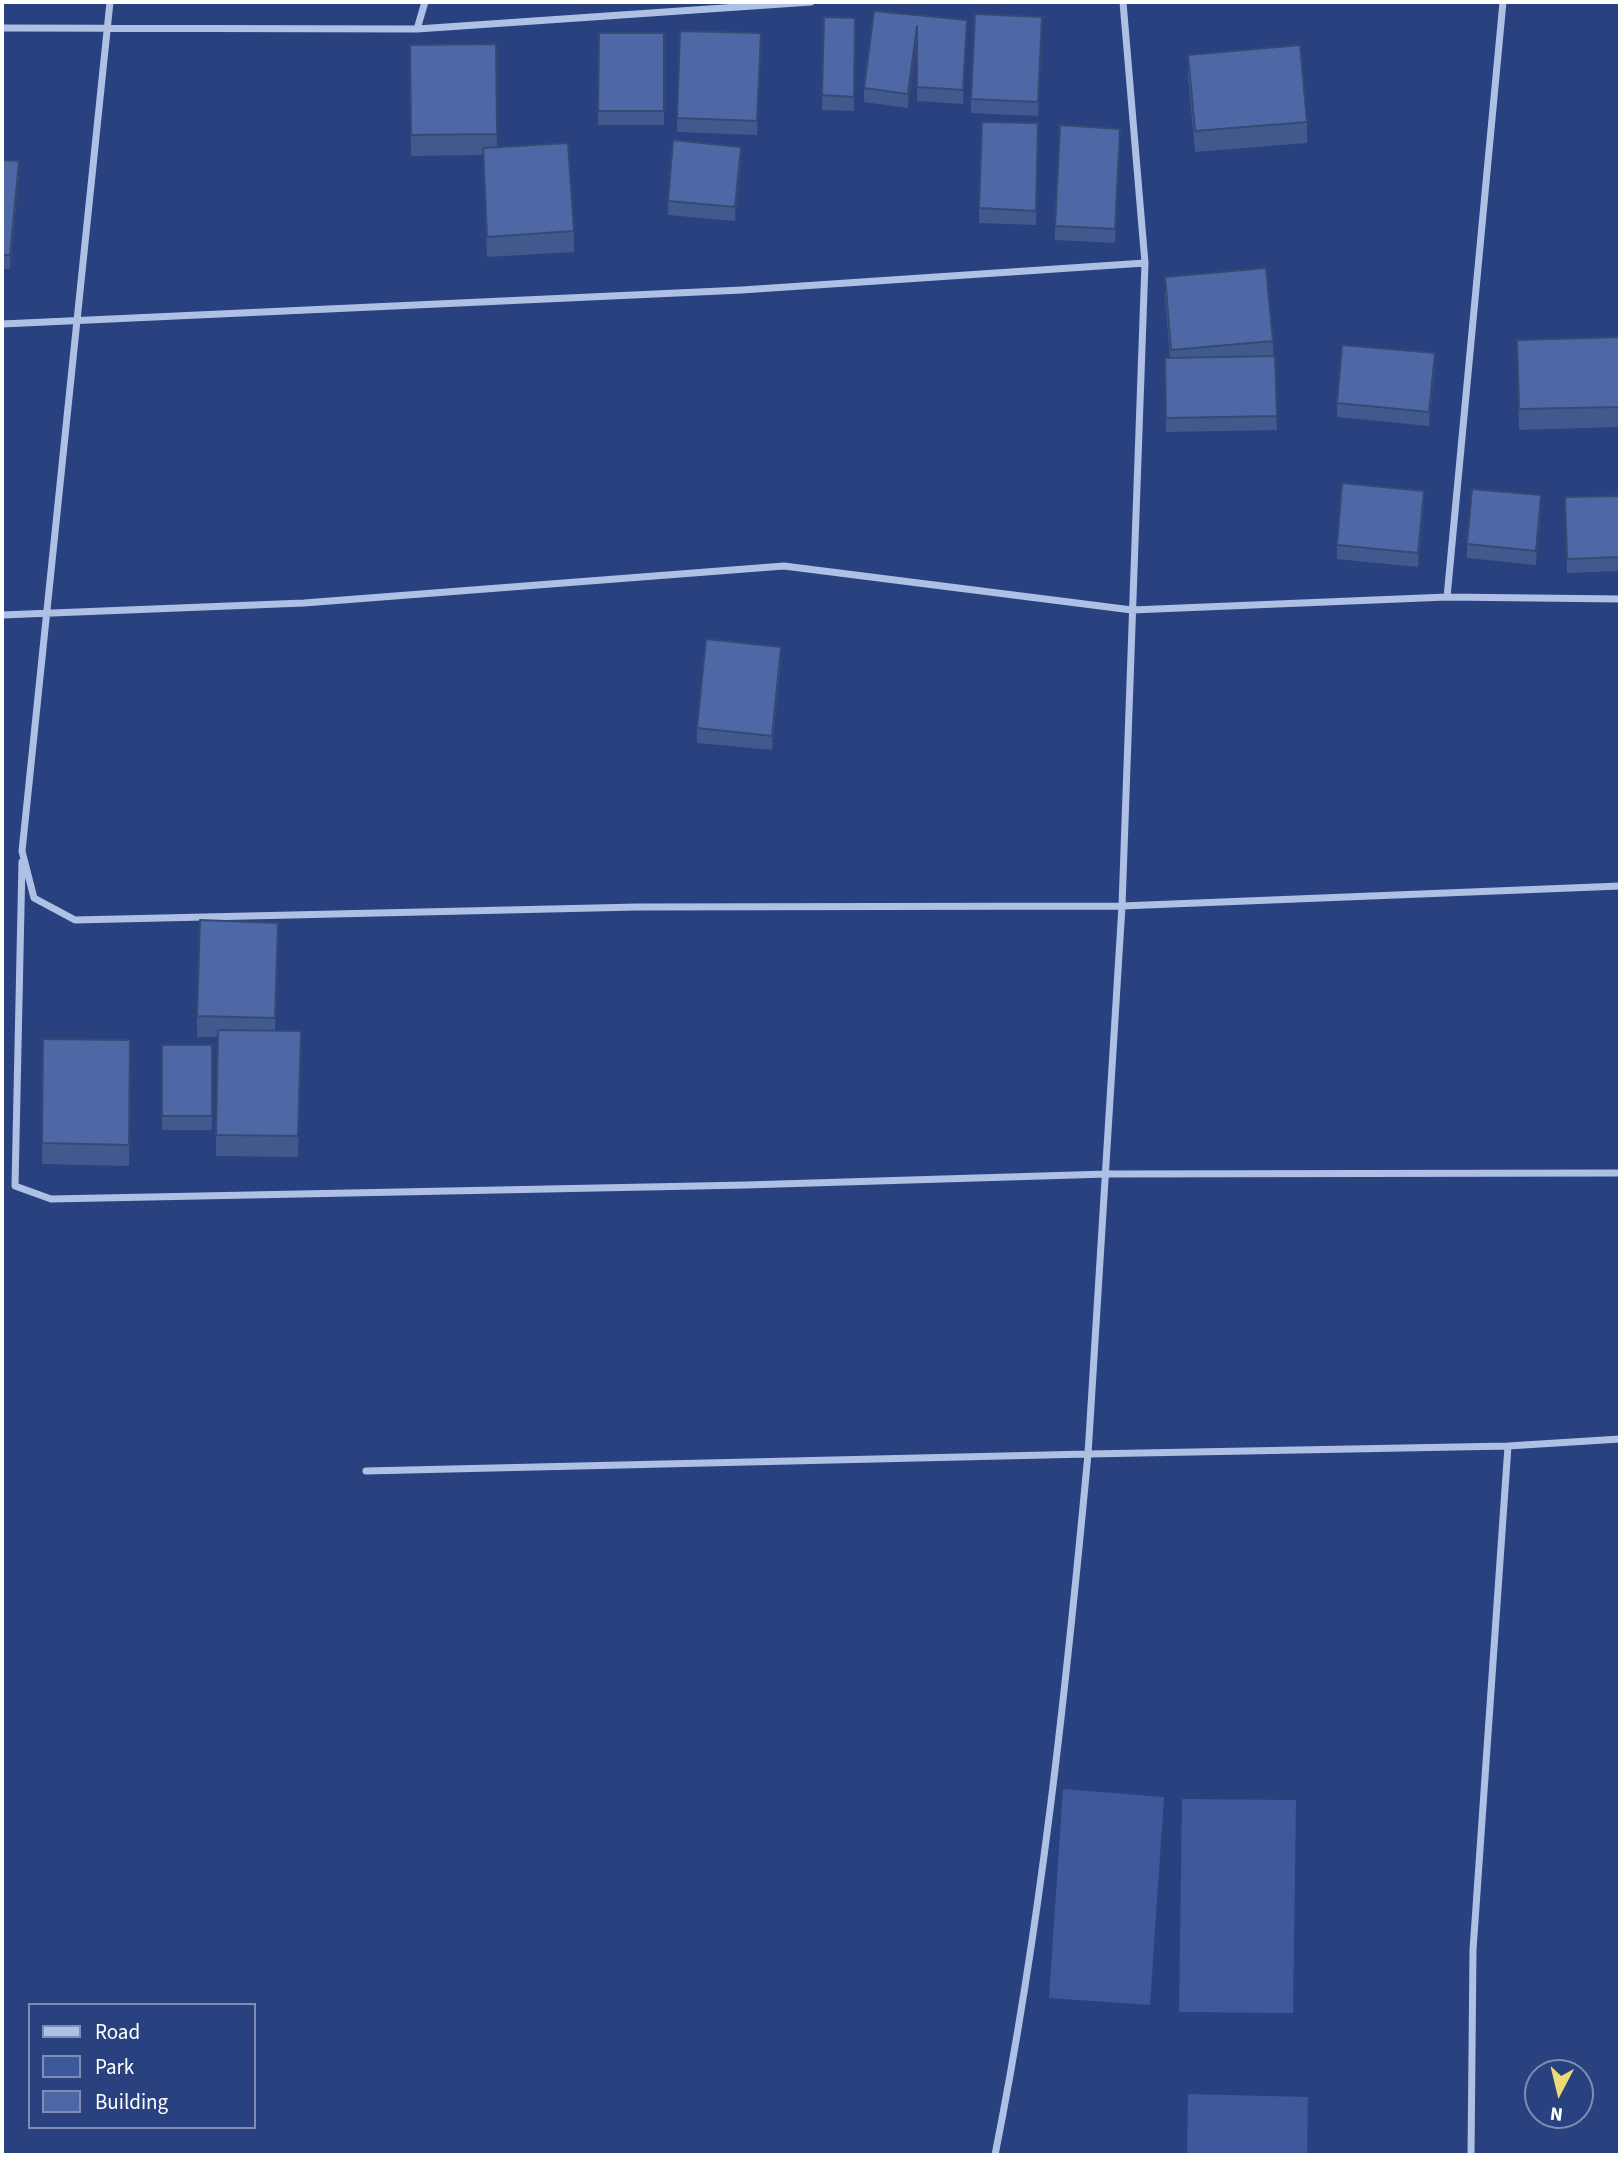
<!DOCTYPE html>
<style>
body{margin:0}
#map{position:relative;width:1622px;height:2157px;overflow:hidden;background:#29417f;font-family:"Source Sans 3",sans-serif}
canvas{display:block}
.frame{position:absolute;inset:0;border:4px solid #fff;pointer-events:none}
.legend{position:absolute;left:28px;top:2003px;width:228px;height:126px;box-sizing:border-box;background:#29417f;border:2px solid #7f8db2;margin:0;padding:9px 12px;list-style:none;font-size:21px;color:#fff}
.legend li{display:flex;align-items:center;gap:14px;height:35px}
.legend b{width:35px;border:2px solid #7f8db2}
.north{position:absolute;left:1524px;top:2059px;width:70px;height:70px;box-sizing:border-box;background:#29417f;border:2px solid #7f8db2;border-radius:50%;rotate:187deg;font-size:19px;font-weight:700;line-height:28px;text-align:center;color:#fff}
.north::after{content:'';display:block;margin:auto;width:24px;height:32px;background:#ecdb76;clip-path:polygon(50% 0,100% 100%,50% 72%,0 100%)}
</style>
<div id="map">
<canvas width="1622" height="2157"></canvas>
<div class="frame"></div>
<ul class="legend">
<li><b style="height:9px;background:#afc0e5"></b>Road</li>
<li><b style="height:19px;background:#3d599c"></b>Park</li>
<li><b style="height:19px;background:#4d68a5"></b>Building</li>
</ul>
<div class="north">N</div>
</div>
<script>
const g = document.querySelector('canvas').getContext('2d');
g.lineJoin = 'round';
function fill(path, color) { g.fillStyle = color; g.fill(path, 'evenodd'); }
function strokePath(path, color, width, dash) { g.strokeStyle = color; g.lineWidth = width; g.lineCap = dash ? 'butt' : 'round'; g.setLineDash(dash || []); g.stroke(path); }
fill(new Path2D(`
 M1063,1789L1164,1797L1150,2005L1049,1998Z
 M1182,1799L1296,1800L1293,2013L1179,2012Z
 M1188,2094L1308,2097L1307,2155H1187Z`), '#3d599c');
strokePath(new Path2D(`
 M110,2L22,851L34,898L75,920L637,907L1122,906L1620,886
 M425,2L417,29L811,2
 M1123,2L1145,263L1122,906L1088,1454L1508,1446L1620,1439
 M2,28L417,29
 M2,324L742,290L1145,263
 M1447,597L1503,2
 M2,615L304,603L784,566L1132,610L1447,597L1620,599
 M22,862L15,1186L51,1199L746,1185L1107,1174L1620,1173
 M366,1471L1088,1454C1066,1689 1041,1924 995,2155
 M1471,2155L1473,1950L1508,1446`), '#afc0e5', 7);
fill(new Path2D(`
 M874,11L967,34L963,104L917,101V41L908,108L864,102V88Z
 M824,17L855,18L854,111L822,110Z
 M1042,31L1038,116L971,113V99Z
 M599,33H664V125H598Z
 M496,44L497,147L574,231V252L487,257L483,155L411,156L410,45Z
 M761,48L757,135L677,132V118Z
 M1188,55L1307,122V143L1195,152L1188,76Z
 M1038,123L1036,225L979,223V208Z
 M1120,143L1115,243L1055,240V226Z
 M2,160L19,175L10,269H2Z
 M741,161L735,221L668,215V201Z
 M1165,277L1273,341L1277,430L1166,432L1165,358H1170L1165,298Z
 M1620,337V427L1519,430L1517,340Z
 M1435,368L1429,426L1337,417V403Z
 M1620,496V571L1567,573L1565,497Z
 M1424,505L1418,567L1337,559V545Z
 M1541,509L1536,565L1467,558V544Z
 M781,661L772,750L697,743V728Z
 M278,943L275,1031L301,1052L298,1157L216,1156L217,1037H197V1016Z
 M43,1039L130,1040L129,1166L42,1164Z
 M162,1045H212V1130H162Z`), '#42598e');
fill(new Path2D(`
 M967,20V34L963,104V90Z
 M917,26V41L908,108V94Z
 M1120,129V143L1115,243V229Z
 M741,147V161L735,221V207Z
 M19,161V175L10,269V255Z
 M1435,353V368L1429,426V412Z
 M1424,491V505L1418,567V553Z
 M1541,495V509L1536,565V551Z
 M781,647V661L772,750V736Z
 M278,923V943L275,1039V1018Z`), '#364974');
const building = new Path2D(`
 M874,11L967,20L963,90L917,87V26L908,94L864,88Z
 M975,14L1042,17L1038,102L971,99Z
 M824,17L855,18L854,97L822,95Z
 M680,31L761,33L757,121L677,118Z
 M599,33H664V111H598Z
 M496,44L497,134L411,135L410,45Z
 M1300,45L1307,122L1195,131L1188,55Z
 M982,122L1038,123L1036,211L979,208Z
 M1060,125L1120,129L1115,229L1055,226Z
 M673,140L741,147L735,207L668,201Z
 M568,143L574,231L487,237L483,148Z
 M2,160L19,161L10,255H2Z
 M1266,268L1273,341L1171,350L1165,277Z
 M1620,337V407L1519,409L1517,340Z
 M1342,345L1435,353L1429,412L1337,403Z
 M1275,356L1277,416L1166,418L1165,358Z
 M1342,483L1424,491L1418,553L1337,545Z
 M1472,489L1541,495L1536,551L1467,544Z
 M1620,496V557L1567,559L1565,497Z
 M706,639L781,647L772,736L697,728Z
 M200,920L278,923L275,1018L197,1016Z
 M218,1030L301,1031L298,1136L216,1135Z
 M43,1039L130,1040L129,1145L42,1143Z
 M162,1045H212V1116H162Z`);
fill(building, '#4d68a5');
strokePath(building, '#364974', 2);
</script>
